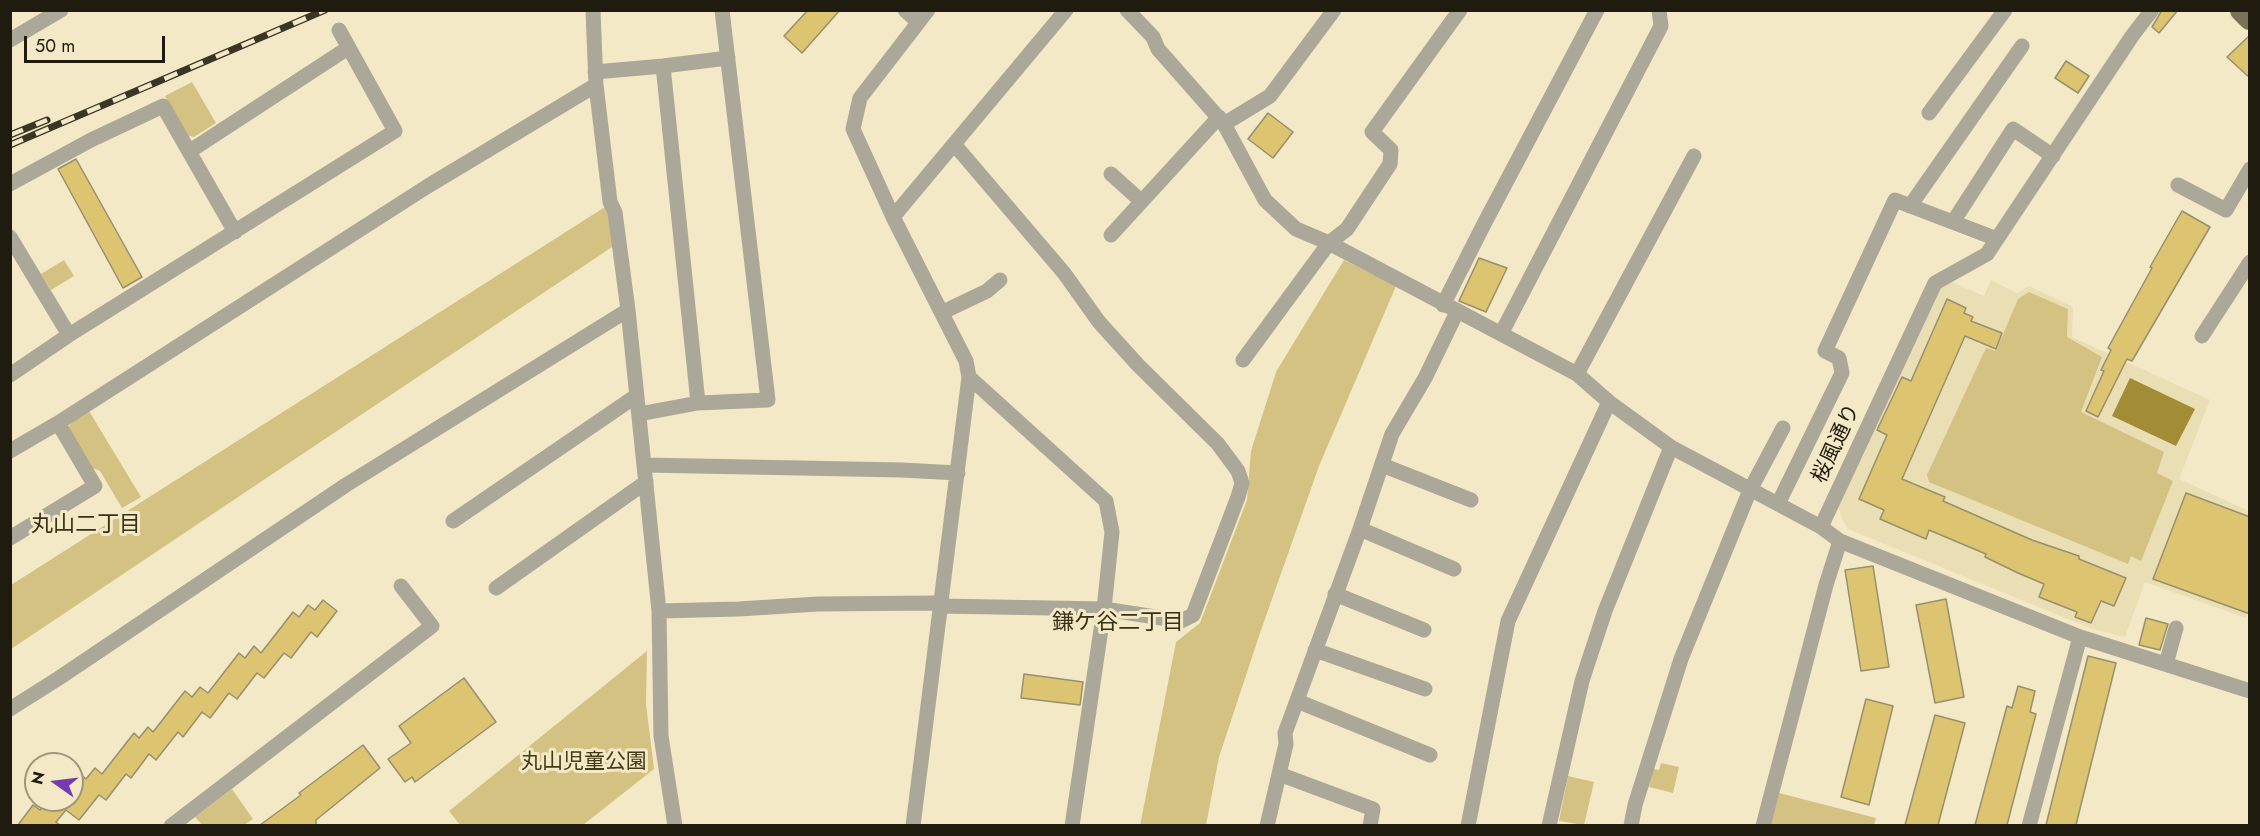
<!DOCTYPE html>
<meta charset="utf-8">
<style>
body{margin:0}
#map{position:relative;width:2260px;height:836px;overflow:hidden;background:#f3e9c6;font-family:Jost,sans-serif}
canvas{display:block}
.frame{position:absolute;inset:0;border:12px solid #1f1b0e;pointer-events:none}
.north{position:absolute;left:24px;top:752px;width:60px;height:60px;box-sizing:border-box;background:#f3e9c6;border:2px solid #9e977c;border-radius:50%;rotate:284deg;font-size:16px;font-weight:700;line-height:24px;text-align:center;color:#1f1b0e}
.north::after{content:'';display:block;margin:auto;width:21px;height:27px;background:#773ab0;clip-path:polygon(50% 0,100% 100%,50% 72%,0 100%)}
.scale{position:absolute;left:24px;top:36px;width:141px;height:27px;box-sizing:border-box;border:3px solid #1f1b0e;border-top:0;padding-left:8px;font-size:18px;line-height:21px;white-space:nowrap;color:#1f1b0e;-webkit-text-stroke:4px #f3e9c6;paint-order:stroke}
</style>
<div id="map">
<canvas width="2260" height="836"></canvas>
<div class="frame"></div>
<div class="north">N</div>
<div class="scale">50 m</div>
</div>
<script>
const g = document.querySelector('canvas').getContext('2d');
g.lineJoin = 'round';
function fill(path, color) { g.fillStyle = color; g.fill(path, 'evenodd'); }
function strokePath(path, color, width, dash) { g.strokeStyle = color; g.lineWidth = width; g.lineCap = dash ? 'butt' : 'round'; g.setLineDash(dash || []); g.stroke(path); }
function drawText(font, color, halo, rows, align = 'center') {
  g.font = font + ' Jost,"Noto Sans JP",sans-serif'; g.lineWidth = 6; g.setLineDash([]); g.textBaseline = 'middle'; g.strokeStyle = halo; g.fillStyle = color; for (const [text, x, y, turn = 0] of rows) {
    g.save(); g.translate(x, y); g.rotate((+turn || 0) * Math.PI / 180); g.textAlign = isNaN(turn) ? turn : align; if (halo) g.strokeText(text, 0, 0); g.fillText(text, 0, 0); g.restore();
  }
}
fill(new Path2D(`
 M1991,280L2017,293L2029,286L2073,307L2072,337L2210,400L2179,479L2249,511V605L2246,618L2145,582L2125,637L2090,628L1848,529L1841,517L1838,503L1933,287L1951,282L1984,296Z`), '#eadeb4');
fill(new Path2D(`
 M192,82L216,123L194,137L186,135L165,96Z
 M605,207H609L615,245L11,649V585Z
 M64,260L74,276L51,290L41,274Z
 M1344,260L1396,286L1319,466L1260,633L1219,757L1206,825L1140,826L1176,642L1200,623L1247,500L1251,451L1276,372Z
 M2029,292L2068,309L2067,337L2102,357L2081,412L2164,452L2157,473L2173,481L2141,561L2131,556L2128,564L1929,482L1927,475L1986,348L1996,351L2018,299Z
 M89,411L141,497L122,508L100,471L89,467L68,432L70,424Z
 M647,651L646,704L654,769L583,825H460L449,811Z
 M1661,763L1679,767L1673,793L1649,787L1653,769L1659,770Z
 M1568,776L1594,782L1584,825L1559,821Z
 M232,789L253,819L244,825H202L195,817Z
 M1779,793L1876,818L1874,825L1770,826Z`), '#d4c282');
fill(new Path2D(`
 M2130,378L2195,409L2176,446L2112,416Z`), '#a38c36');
const building = new Path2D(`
 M808,10H840L802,53L784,36Z
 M2162,10H2178L2159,33L2152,27Z
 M2250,35V78L2227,57Z
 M2066,61L2089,76L2078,93L2055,78Z
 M1268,113L1293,132L1273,158L1248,139Z
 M76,159L142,277L123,288L58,169Z
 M2182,211L2210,227L2132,361L2127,359L2098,417L2086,411L2104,371L2101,370L2111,350L2108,348L2152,268L2150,267Z
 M1479,258L1507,268L1486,312L1459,301Z
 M1947,299L1966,308L1964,313L1973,317L1971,321L2002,333L1996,349L1965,336L1902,479L1945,497L1943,501L2032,540L2079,556V559L2126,578L2114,606L2101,601L2091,623L2075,617L2077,612L2039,597L2044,584L2018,573L1985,557L1986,554L1929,530L1926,539L1880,519L1884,510L1859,499L1887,435L1877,430L1902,377L1911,381Z
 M2186,493L2250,517V614L2153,579Z
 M1873,566L1889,667L1861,671L1845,570Z
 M1946,599L1964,697L1935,703L1916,605Z
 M323,600L337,611L317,637L311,632L291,658L284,653L264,678L257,673L237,699L229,693L210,718L202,712L183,737L178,732L156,760L149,754L131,778L126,774L106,800L99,795L79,820L66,810L56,822L60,825H18L33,805L40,810L48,800H72V767L86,779L95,768L102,774L134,733L139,738L148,727L153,732L185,691L192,697L200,687L208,693L239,653L245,658L254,646L261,653L293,612L299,617L308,605L315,610Z
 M2146,618L2168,624L2160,650L2139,645Z
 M2088,656L2116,663L2076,825H2046Z
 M1024,674L1083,682L1080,705L1021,698Z
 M464,678L496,722L415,782L412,777L405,782L388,759L411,743L399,726Z
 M2018,686L2035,691L2030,712L2036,714L2007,825H1975L2007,706L2012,708Z
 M1866,699L1893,706L1869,805L1841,797Z
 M1935,715L1965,723L1938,825H1905Z
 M363,745L380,768L316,820V825H260L301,795L299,793Z`);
fill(building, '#dcc470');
strokePath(building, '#988f6e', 1.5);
strokePath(new Path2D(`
 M593,10L596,85L610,202L615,212L628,310L659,611L661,736L675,826
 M905,10L918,22
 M928,10L860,98L853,129L893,217L966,361L969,377L1106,501L1112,532L1104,609L1072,826
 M1127,10L1153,37L1158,49L1224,124L1265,200L1296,229L1329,243L1577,374L1609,402L1671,447L1821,527L1840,541L2080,637L2250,691
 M10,40L61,10
 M663,66L698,403
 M595,72L663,66L728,58
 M1929,113L2005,10
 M1224,124L1270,96L1334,10
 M190,151L348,48
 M1111,174L1141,201
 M10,184L91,140L163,106L235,232
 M2178,185L2226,210L2250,169
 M1910,206L2022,46
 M893,217L1066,10
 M1953,222L2013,129L2053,156
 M1111,235L1219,117
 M10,237L69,335
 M1443,305L1484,224L1597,10
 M943,312L987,291L1000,280
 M1501,334L1661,26L1659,10
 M2202,336L2250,262
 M1243,360L1329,243L1347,229L1390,164L1391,150L1372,132L1460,10
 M1577,374L1694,156
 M10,375L69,335L395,131L339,30
 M639,414L698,403L768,400L722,10
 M10,451L58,423L428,186L596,85
 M644,465L902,470L958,473
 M1382,465L1471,500
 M1778,504L1842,373L1839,358L1825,351L1895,200L1997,239
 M453,521L636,396
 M1821,527L1935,283L1987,254L2132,36L2152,10
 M1360,529L1454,569
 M10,538L95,486L58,423
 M496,588L646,482
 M1335,594L1424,630
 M659,611L739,609L818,604L934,603L941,606L1104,609L1181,621L1193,615L1238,497L1242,483L1238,471L1218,444L1138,365L1099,322L1064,273L954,144
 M1315,650L1425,689
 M2166,664L2176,628
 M1297,701L1430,755
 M10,709L59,678L346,485L628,310
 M1279,774L1373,809L1370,826
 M171,826L432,626L401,586
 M913,826L969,377
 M1267,826L1286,744L1285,733L1360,529L1392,434L1425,378L1457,312
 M1468,826L1508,621L1609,402
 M1549,826L1582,681L1605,611L1671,447
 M1631,826L1635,805L1681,659L1750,490L1783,428
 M1763,826L1826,585L1840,541
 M2029,826L2080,637`), '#aca899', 15);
strokePath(new Path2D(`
 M2242,10L2250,18`), '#7a7257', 24);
const rail = new Path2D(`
 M10,135L47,120
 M10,145L325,10`);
strokePath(rail, '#3a3525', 7);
strokePath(rail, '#f3e9c6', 4.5, [14]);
drawText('21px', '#1f1b0e', '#f3e9c6', [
 ["桜風通り",1837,444,-65]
]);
drawText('21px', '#443a15', '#f3e9c6', [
 ["丸山児童公園",584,763]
]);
drawText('22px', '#393113', '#f3e9c6', [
 ["丸山二丁目",86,526],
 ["鎌ケ谷二丁目",1118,624]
]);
</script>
